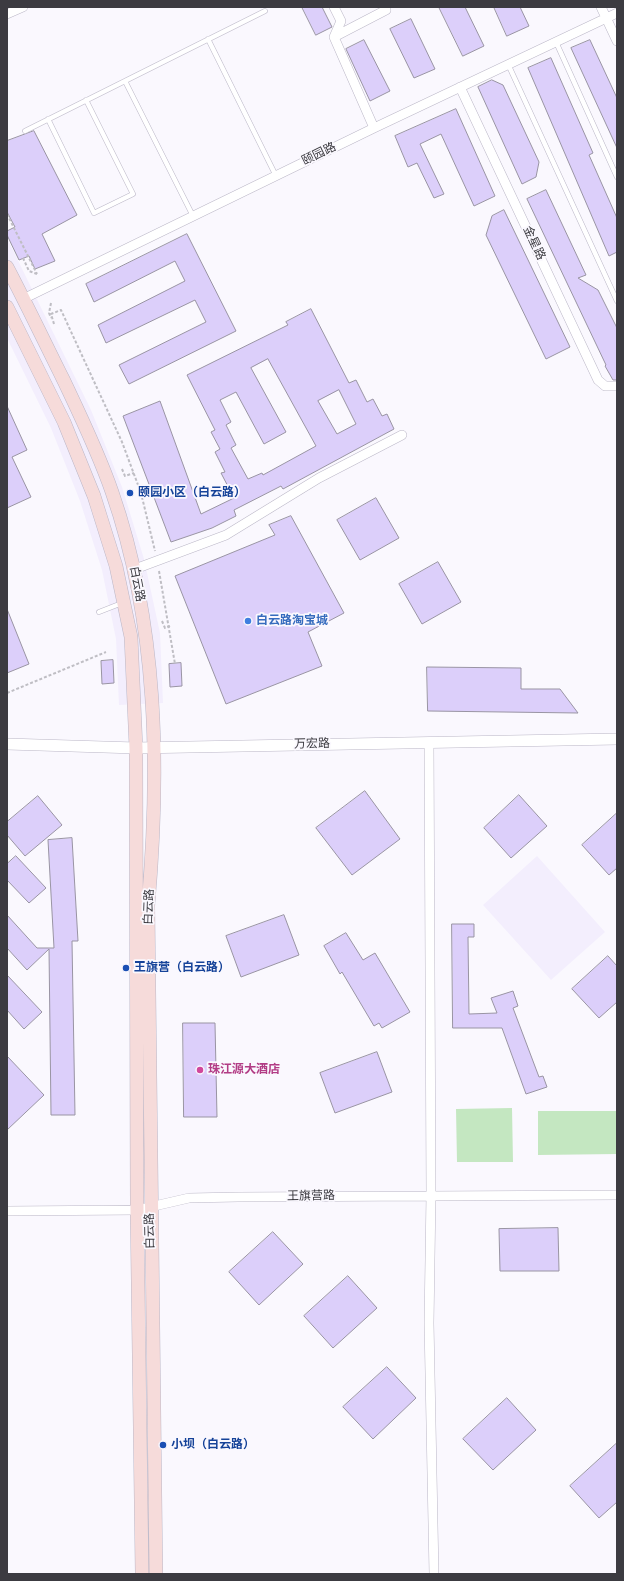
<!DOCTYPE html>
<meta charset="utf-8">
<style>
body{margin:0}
#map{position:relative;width:624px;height:1581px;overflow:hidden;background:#faf8fe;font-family:"PT Sans",sans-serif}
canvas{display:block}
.frame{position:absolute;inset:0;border:8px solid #3c3b41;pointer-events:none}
</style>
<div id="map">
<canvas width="624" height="1581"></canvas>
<div class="frame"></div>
</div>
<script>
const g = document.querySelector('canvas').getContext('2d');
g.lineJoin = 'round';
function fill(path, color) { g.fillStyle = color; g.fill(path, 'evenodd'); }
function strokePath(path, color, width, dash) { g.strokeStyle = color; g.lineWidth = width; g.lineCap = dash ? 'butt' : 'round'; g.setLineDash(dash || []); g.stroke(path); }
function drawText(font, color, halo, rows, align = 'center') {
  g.font = font + ' "PT Sans","Noto Sans SC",sans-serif'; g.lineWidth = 3.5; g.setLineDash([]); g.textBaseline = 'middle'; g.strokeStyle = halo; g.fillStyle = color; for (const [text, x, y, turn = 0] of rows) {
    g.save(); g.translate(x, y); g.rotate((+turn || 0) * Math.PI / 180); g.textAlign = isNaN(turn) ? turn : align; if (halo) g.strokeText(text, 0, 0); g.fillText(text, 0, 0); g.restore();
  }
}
fill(new Path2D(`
 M7,238L91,410L122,487L144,559L160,633L163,703L119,705L116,639L102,570L80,501L51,428L7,338Z
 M537,856L605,932L551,980L483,905Z`), '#f3eefd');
fill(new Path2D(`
 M512,1108L513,1162H457L456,1109Z
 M538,1111H617V1154L538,1155Z`), '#c4e7c1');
const building = new Path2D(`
 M302,7H322L332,27L316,35Z
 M439,7H465L484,46L463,56Z
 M494,7H520L529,26L507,36Z
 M411,19L435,69L414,78L390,29Z
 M364,40L390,91L370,101L346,49Z
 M590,40L617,98V148L571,48Z
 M551,58L593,153L589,155L617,218V252L609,256L528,68Z
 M492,80L503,85L539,162L536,177L522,184L478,87Z
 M456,109L495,196L474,206L441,134L420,144L444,194L434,198L417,163L408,167L395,136Z
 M34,131L77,215L42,234L55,261L35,269L29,256L19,260L7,235V231L15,227L7,212V141Z
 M546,190L586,275L578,278L598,290L617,328V380H613L605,366L606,365L527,199Z
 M504,210L570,347L546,359L486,235L492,216Z
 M187,234L236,331L129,384L119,365L206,322L195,300L106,343L98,325L185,281L175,261L94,302L86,284Z
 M311,309L349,383L356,380L367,402L373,399L382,416L387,414L394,429L283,489L281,486L234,510L236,516L212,528L171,542L123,416L160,401L201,514L234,498L221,473L225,472L215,452L220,449L211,432L215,430L187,375L288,325L286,322ZM268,359L316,446L263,475L262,473L248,479L231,448L236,445L226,425L231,422L220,400L236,392L264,444L286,432L251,368ZM339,390L356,424L337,434L318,401Z
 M7,406L27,450L12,457L31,497L7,508Z
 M376,498L399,538L360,560L337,520Z
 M291,516L344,613L308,632L322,666L226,704L175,576L275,535L269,525Z
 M438,562L461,602L422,624L399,584Z
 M7,609L29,664L7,673Z
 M113,660L114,683L102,684L101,661Z
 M181,663L182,686L170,687L169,664Z
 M427,667L521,668V689H560L578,713L428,711Z
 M365,791L400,839L352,875L316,828Z
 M519,795L547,826L511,858L484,828Z
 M38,796L62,825L25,856L7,835V822Z
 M617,813V868L609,875L582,845Z
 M72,838L78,941H72L75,1115H51L49,949L27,970L7,948V915L37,948H54L48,840Z
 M16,856L46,888L29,903L7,880V864Z
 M284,915L299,955L241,977L226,936Z
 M452,924H474V937H468L469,1014L497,1013L491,998L513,991L518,1006L513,1008L539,1077L543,1076L547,1087L526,1094L502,1028H453Z
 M346,933L363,960L375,953L410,1012L382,1028L379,1023L374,1026L342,972L340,974L324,946Z
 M608,956L617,966V1002L599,1018L572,989Z
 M7,975L42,1012L24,1029L7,1010Z
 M183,1023H215L217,1117H184Z
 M377,1052L392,1092L335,1113L320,1073Z
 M7,1056L44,1095L7,1130Z
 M558,1228L559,1271H500L499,1229Z
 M273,1232L303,1264L259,1305L229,1272Z
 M348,1276L377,1308L333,1348L304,1316Z
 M387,1367L416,1398L373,1439L343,1407Z
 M507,1398L536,1430L493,1470L463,1439Z
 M617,1443V1502L599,1518L570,1486Z`);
fill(building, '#dccffa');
strokePath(building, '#9994a3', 1);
const service = new Path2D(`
 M208,39L276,176
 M556,42L617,177
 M508,64L617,301
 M125,81L193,216
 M48,119L94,213L133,194L86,100
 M25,131L265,11
 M99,612L122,603`);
const minor = new Path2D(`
 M334,7L341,21L334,37L374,128
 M601,7L617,41
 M7,14L23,7
 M334,37L386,10L385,7
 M460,87L598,380L605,386H617
 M23,299L374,128L617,13
 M135,569L226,535L319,478L402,435
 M429,742L431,1195L429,1323L434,1574
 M7,1211L137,1210L189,1198L238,1197L617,1195`);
const tertiary = new Path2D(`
 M7,744L136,748L617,739`);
const secondary = new Path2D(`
 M7,267C27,305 45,343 64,381C81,417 99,454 112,492C158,624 160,769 148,906L156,1574
 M7,307L64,422L94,496L116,566L131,637L136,748L137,1210L142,1574`);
strokePath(service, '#bbb7c7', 5.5);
strokePath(minor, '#bbb7c7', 10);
strokePath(tertiary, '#bbb7c7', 12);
strokePath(secondary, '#bbb7c7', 14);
strokePath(new Path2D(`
 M7,214L37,274
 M23,258L29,271L37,274
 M51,303L49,313L51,318
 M54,324L51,314L61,310L122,442L141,493L155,551
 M122,469L125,476L134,473
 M159,571L175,664
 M162,621L165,628L170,626
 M7,693L106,652`), '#bfbec4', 2, [3, 2]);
strokePath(service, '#fff', 4.5);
strokePath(minor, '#fff', 9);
strokePath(tertiary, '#fff', 11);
strokePath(secondary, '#f6dbda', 13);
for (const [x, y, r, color] of [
 [130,493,4,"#1a4fb4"],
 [248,621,4,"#3f7fe0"],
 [126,968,4,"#1a4fb4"],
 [200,1070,4,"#d1479c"],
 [163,1445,4,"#1a4fb4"]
]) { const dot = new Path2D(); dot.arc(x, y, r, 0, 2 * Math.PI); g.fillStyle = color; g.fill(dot); strokePath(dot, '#faf8fe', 1.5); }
drawText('12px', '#3c3b41', '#faf8fe', [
 ["颐园路",319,154,-26],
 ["金星路",534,243,65],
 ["白云路",137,584,79],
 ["万宏路",312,744,-1],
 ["白云路",149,907,-88],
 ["王旗营路",311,1196,-1],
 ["白云路",150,1231,-91]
]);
drawText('bold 12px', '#164399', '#faf8fe', [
 ["颐园小区（白云路）",138,493],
 ["王旗营（白云路）",134,968],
 ["小坝（白云路）",171,1445]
], 'left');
drawText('bold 12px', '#366cbe', '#faf8fe', [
 ["白云路淘宝城",256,621]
], 'left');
drawText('bold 12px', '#b23c85', '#faf8fe', [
 ["珠江源大酒店",208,1070]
], 'left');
</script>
